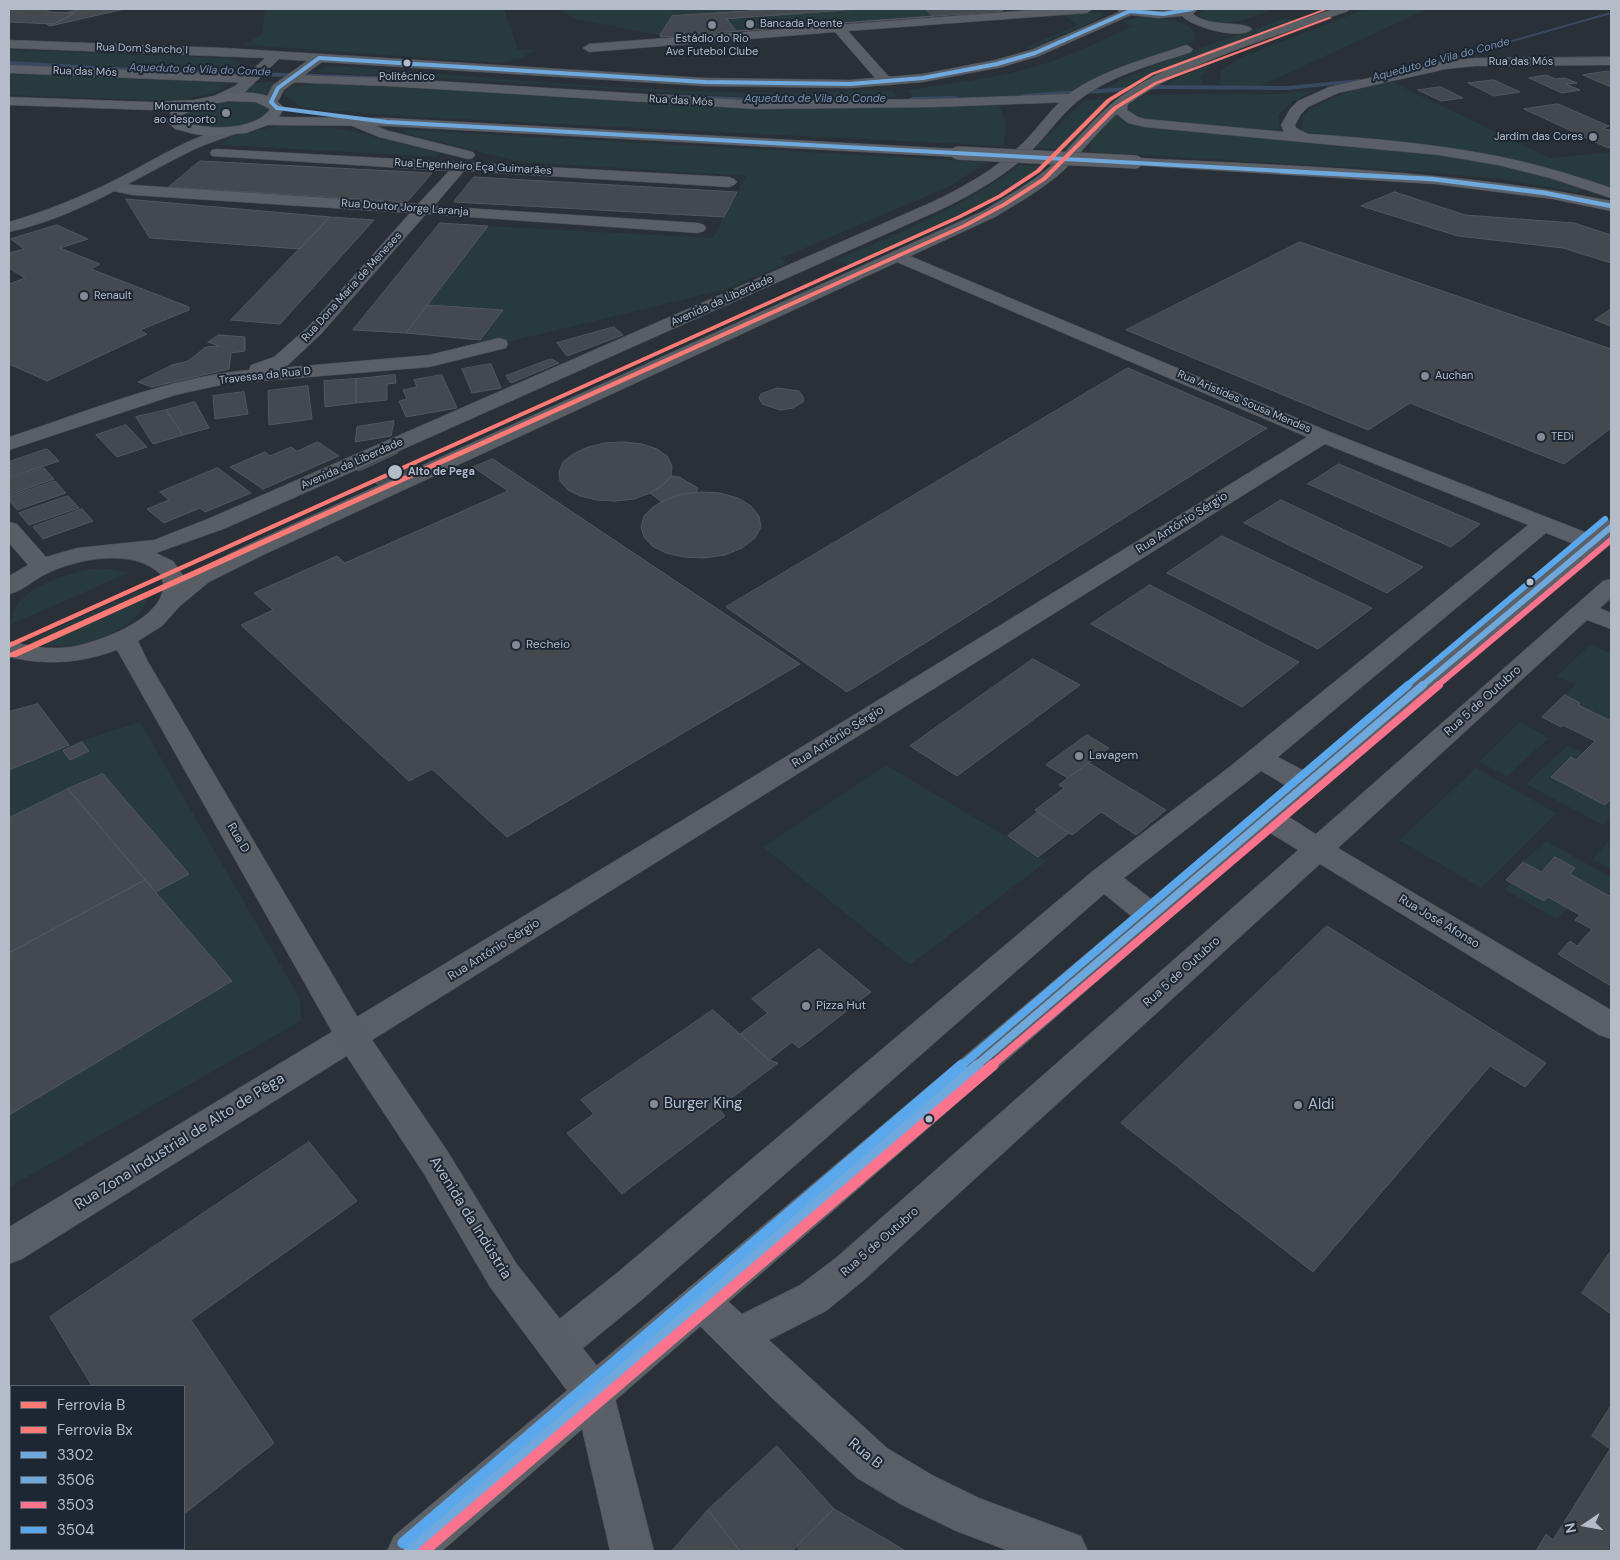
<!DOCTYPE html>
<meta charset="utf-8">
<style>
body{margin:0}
#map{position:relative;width:1620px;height:1560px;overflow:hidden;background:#2a3038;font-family:"DM Sans",sans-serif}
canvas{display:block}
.frame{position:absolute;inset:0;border:10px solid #b4bcc9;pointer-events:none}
.legend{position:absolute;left:10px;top:1385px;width:175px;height:165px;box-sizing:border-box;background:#1d2633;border:1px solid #59626f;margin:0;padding:6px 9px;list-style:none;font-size:15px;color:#b4bcc9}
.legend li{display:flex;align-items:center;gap:10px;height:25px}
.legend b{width:25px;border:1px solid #59626f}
.north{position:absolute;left:1560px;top:1500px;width:50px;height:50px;-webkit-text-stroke:4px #1d2633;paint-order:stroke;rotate:258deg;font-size:14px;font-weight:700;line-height:20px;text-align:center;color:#b4bcc9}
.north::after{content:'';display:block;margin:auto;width:18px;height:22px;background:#b4bcc9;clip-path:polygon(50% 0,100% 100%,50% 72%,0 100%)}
</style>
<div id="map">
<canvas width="1620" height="1560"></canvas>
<div class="frame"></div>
<ul class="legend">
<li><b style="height:6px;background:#fc7a76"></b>Ferrovia B</li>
<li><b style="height:6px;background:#fc7a76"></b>Ferrovia Bx</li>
<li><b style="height:6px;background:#6fa8dc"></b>3302</li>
<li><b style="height:6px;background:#6fa8dc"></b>3506</li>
<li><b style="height:6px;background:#fc738d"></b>3503</li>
<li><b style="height:6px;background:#5aa8eb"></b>3504</li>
</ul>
<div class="north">N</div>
</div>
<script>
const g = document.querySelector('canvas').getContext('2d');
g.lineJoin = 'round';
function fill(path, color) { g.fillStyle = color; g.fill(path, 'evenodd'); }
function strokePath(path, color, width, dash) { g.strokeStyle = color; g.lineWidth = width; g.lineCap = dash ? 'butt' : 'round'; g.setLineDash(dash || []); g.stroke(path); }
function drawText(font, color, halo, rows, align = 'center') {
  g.font = font + ' "DM Sans",sans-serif'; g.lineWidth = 4; g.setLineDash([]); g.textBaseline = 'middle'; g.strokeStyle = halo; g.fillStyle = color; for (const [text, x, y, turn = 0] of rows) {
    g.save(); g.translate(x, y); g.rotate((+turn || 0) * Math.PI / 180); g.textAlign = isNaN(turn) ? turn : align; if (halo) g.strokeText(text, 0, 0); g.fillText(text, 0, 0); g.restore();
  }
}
fill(new Path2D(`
 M265,9H504L518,50L535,49L522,58L499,63L244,45L262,34Z
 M559,9H1002L1003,11L661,37L660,35L575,19Z
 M1207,9H1274C1251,17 1218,33 1198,14Z
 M1366,9H1427L1258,87L1219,86L1221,71L1240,58Z
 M1100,12L1103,14L1101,18L1030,49L1026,47L1078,25L1064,15Z
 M1144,17C1162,18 1187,18 1196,35L1194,41L1097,78L1066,95L916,101L907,90C950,84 992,79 1033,67C1068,58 1100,41 1133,26L1122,22L1126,20Z
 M1285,18L1299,21L1162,73L1124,92L1095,94C1153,61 1223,41 1285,18Z
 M9,50L228,58L239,62L240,65L233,72L9,62Z
 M1214,62L1201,76L1203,85L1165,84Z
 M337,66C515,79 700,100 878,90L880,92L893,91L898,97L772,99L473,80L316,72L325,67Z
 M9,73L182,80L230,83L218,92L177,101L9,95Z
 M1390,81L1550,158L1611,152V188L1537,165L1468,152L1303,134L1301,130L1303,115C1333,93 1355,90 1390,81Z
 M259,82H273L275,85L268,94L245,93L254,84Z
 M311,82C437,85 562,99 688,105C791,110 894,105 997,103C1007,118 1007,129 1003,146L415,117L303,108L285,96L284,92L292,87L310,84Z
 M1313,91L1293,101L1278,115L1280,132L1140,119L1128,110L1130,104L1145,95L1278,94Z
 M1115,99L1089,123L1069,149L1035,148L1084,100Z
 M233,100C245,101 260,99 268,108L267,113C249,129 207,134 186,120L185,116C195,103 218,103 233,100Z
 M1116,114L1127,122L1149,127L1419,152L1492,163L1537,174L1583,189L1577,192L1502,179L1414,171L1090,152L1092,141Z
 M295,125L343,129L440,153L437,157L221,145L232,135L280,126Z
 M409,130L988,162L948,187L781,258L788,263L723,290L499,344L477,346L502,310L428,305L488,226L713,238L746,176L521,162L403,133V131Z
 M1019,165L1047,166C988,211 918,237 851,267L836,260C899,233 964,207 1019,165Z
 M91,569H109L128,573L10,625C15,587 59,577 91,569Z
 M146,588C146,591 148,596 147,599C145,608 138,615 131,620C105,643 62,653 29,641Z
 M1591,644L1611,654V721L1578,705L1580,702L1565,695L1575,685L1557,676Z
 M140,722L300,999L301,1021L9,1187V770L56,749Z
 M1520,722L1549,738L1507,776L1479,762Z
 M1568,745L1583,753L1576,760L1571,758L1605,805L1611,799V815L1603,825L1526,784Z
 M886,765L1047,861L910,965L763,847Z
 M1476,768L1556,813L1481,888L1399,840Z
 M1611,838V869L1593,859Z
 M1546,841L1611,877V897L1570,874L1574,868L1555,857L1541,872L1523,862Z
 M1512,883L1544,901L1548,897L1568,908L1556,919L1504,889Z`), '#273a3e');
fill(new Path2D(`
 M1611,12V14L1414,70L1409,69Z
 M9,61L115,67L402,77L405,79L402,81L115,71L9,65Z
 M1360,79L1362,82L1288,90L1160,89L1022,98L1019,96L1022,94L1160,85L1288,86Z
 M663,94L781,99L784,101L781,103L665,97Z
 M956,96L958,99L912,101L909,99L912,97Z`), '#384963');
const building = new Path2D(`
 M9,9L35,10L44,9L50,12L75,13L54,24L9,22Z
 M82,9H125L50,26L46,24H54L75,13H65Z
 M780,9H1002L1003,11L661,37L660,35L672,16Z
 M860,9H925L933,16L736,31L727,19Z
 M1609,71L1611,72V87L1583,75Z
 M1547,75L1555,79L1565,78L1577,83L1566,84L1580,90L1562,93L1529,78Z
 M1494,80L1520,92L1494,96L1468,83Z
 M1441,87L1463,98L1441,101L1418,90Z
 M1558,104L1609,126L1603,128L1611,131V147L1608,148L1524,109Z
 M200,161L432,173L407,202L169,187Z
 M474,177L737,192L724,217L454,202Z
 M1395,192L1465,215L1574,223L1611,235V263L1563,248L1458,236L1361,206Z
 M126,199L330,217L300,249L150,238Z
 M330,217L374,220L280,324L231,320Z
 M440,223L488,226L406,333L353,330Z
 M57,225L88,239L60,248L100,264L91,269L189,307V310L140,330L147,334L47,381L9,364V284L25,278L9,268V253L24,249L11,239Z
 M1300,242L1611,349V428L1564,464L1410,403L1368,430L1126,330Z
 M428,305L503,310L480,340L406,333Z
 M1611,309V326L1595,320Z
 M614,327L623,335L567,356L557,343Z
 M219,335L245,337V351L231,353L229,369L152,387L138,382L172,365L188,361L206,347L219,346L208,342Z
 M551,359L559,363L511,383L506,376Z
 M491,364L501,388L472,393L462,369Z
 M1128,368L1267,428L847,692L726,607Z
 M395,375L396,383L387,384V400L356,403V379Z
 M442,375L457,408L406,417L399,401L407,399L403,390L417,387L414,380Z
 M356,379V403L325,407L324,381Z
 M308,386L312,419L269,425L268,391Z
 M778,388L799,391L804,398L803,402L793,408L780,410L762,404L759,398L761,394Z
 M244,392L248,414L215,419L213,396Z
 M195,402L209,428L183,435L166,410Z
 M166,410L183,435L153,444L136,417Z
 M394,421L391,436L355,442L357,427Z
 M126,425L147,447L117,457L96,435Z
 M318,442L339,456L263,489L230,467L265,452L270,456L291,447L297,451Z
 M624,442L642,444L657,449L667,456L672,466L671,476L663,485L650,493L634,499L615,501L597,500L580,496L568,490L560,481L559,472L563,462L573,454L588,447L605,443Z
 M47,449L59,461L9,478V468L12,467L9,462Z
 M393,450L398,453L359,471L354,468Z
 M493,459L800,664L507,837L432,769L409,781L241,625L273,610L254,593L337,556L345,563L508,491L473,467Z
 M416,464L422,468L382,487L376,483Z
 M1339,464L1480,524L1451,547L1308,484Z
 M44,468L54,479L9,495V480Z
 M218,468L251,493L205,512L200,508L164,523L147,509L169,500L160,492Z
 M671,476L679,477L698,488L696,493L682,494L662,502L650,493L663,485Z
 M55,481L66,493L17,510L9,500V497Z
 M701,492L720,493L738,498L751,506L759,516L761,527L755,538L742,548L725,555L704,558L684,557L666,553L652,546L644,537L641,527L644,516L653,507L666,499L682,494Z
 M68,496L79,508L29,525L19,513Z
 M1281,500L1423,567L1387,593L1244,523Z
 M82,509L93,521L43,539L33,527Z
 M1222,536L1372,608L1318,649L1167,573Z
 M1150,585L1299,662L1242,707L1091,624Z
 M1033,659L1080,685L957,776L910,746Z
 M1565,695L1580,703L1578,705L1611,721V799L1605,805L1551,777L1571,757L1576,760L1595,741L1563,725L1561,727L1542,717Z
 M38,704L69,745L9,770V712Z
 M1087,735L1109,748L1068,778L1046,765Z
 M82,742L89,751L70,760L63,751Z
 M1089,763L1166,810L1136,835L1101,812L1072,835L1035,810L1064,788L1059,785Z
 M103,774L189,874L156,892L68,789Z
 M68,789L145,880L9,953V818Z
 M1038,812L1069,833L1038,857L1008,836Z
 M1555,857L1575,868L1570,874L1611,897V986L1558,954L1570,941L1577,946L1592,929L1575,920L1580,915L1548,897L1544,901L1506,880L1523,862L1541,872Z
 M145,880L232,981L9,1115V953Z
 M1327,926L1546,1063L1525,1087L1490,1066L1313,1272L1121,1123Z
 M819,949L871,992L799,1048L792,1042L769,1060L740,1034L768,1013L752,999Z
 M713,1010L769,1060L778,1063L718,1108L725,1116L622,1194L567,1133L594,1114L581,1100Z
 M309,1142L357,1201L191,1320L274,1443L184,1514V1386H92L50,1317Z
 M1611,1251V1314L1582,1293Z
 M1611,1406V1551H1536L1546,1534L1553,1540L1610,1449L1592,1436Z
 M777,1446L834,1509L792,1551H740L708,1510Z
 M834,1509L906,1551H800L797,1547Z
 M708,1510L740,1551H672Z`);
fill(building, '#444950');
strokePath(building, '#52575f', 1);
const street = new Path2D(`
 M1045,9H1093L1087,13L848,31L891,79L893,82L891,85H881L835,32L589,52L583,48L589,44Z
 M1611,57V65L1475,66L1446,69L1338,93L1308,107L1301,114L1295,125L1296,128L1308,134C1371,138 1435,144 1497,156C1536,164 1574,175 1611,188V198L1550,178L1498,165L1439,155L1145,127L1128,123L1113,111L1114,103L1121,99L1128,103L1127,110L1138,117L1145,119L1284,132L1281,125L1290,109L1298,101L1329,87L1446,61L1475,58Z
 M9,65L252,75L259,79L252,83L9,73Z
 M290,75L387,78L757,101L934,99L1072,94L1079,98L1072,102L934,107L757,109L387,86L285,82L283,79Z
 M355,118L389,131L473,152L475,155L473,158L468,159L379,137L350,125L348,122Z
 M217,149L729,177L734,179L737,182L734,185L729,187L464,171L434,206L698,223L704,225L706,228L704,231L698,233L426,214L321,334L288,365L280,368L429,355L499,338L506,340L508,344L506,348L429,367L225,384L175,395L9,450V437C86,412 168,377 249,370L251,365L274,357L309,326L410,213L133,195L108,190L105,187L108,184L113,182L133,185L418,204L449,171L212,156L210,153L212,150Z
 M898,251L1330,432L1600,538L1603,543L1600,548L1592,550L1584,548L1546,533L1278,757L1316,777L1320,784L1316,791C1296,796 1278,780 1261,771L1124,878L1163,908L1167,916L1163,924L1152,927L1141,924L1104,894L644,1298L571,1358L557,1364L543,1358L537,1345L543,1332L618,1272L1094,870L1228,768L1528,525L1325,444L22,1259L9,1264V1227L681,821L1307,437L892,260L890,256L892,252Z
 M1611,579V598L1600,608L1611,613V629L1587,620L1338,848L1611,1010V1039L1599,1035L1320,864L863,1281L826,1311L769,1340L887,1448L932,1475L979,1498L1081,1536L1088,1551H1009L956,1531L902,1505L857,1478L770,1396L688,1314L682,1301L688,1288L701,1283L714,1288L742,1314L800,1285L837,1257L1298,850L1257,825L1253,818L1257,811C1278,805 1298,824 1316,834L1603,581Z
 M594,1374L608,1380L614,1394L654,1551H610L574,1394L580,1380Z`);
const secondary = new Path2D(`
 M1117,9L1158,11L1198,9L1193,14C1210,28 1243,20 1252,29C1241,41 1192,27 1182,16L1158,18L1131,15L1039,56L1002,67L923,82L850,88L705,86L322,62L284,90L276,105L271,106L264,102L273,85L307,61L279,59L245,92L221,102L214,98L216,95L235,86L265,58L9,48V40L225,48L705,78L850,80L923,74L995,60L1031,50L1119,12Z
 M1333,9H1350L1348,11C1278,36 1203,56 1140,96C1110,115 1089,145 1064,170C1043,189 1018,203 995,217L263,555L209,582L180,606L162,626L138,641L147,660L364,1028L448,1152L516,1263L608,1380L614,1394L608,1408L594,1414L580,1408L490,1287L424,1174L340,1046L117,650C81,663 47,666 9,657V641C29,646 49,650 70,647C98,643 177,615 161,575C134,547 76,559 46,574C33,580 23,591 9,594V576L28,565L9,543V522L17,524L46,557L77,548L154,540L210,518L930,203C964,187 996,169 1023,143C1040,126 1053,105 1073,91C1106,69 1146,59 1183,46L1187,45L1193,49L1191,52C1155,64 1115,74 1083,97C1063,111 1050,132 1033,149C1007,175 975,193 942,209L226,528L156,553L173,561L185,578L193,572L247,545L983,211C1007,196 1032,183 1053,164C1078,140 1099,110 1129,91C1191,51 1265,33 1333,9Z
 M230,127L235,128L237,131L235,134C222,139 208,143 195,149C134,179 77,217 9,232V222C43,212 76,199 109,183C148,164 187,137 230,127Z`);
const primary = new Path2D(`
 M228,93C247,92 271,91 284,108L279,117L387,118L957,149L962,150L964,153L962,156L957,157L387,126L268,125L246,133L210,136L194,134L175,129L165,120L172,116L170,113L174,109L151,110L9,105V97L151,102L194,100ZM228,101L256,102L270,109C255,132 197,132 177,117L203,106Z
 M1136,158C1295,166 1454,170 1611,201V211L1553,199L1435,184L1131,165L1129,162L1131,159Z
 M1611,520V538L1316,791L442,1551H387L394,1536L1296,777L1603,522Z`);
strokePath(street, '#484c53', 1);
strokePath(secondary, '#484c53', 1);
strokePath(primary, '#484c55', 1);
fill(street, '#5a5e66');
fill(secondary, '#595d64');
fill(primary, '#5c6168');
const primaryBridge = new Path2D(`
 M957,153L1136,162`);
strokePath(primaryBridge, '#484c55', 14, []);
strokePath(primaryBridge, '#5c6168', 13);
strokePath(new Path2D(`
 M1422,686L1611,527`), '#6fa8dc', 6);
strokePath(new Path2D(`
 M976,1066L1423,685`), '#6fa8dc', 8);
strokePath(new Path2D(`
 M409,1551L978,1065`), '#6fa8dc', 11);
strokePath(new Path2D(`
 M1192,9L1163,14L1130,11L1035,53L997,64L923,78L850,84L705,82L319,58L278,88L271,102L277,108L387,122L1303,172`), '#6fa8dc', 4);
strokePath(new Path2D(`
 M1281,171L1432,179L1545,193L1611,206`), '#6fa8dc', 4.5);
strokePath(new Path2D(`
 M1437,686L1611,540`), '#fc738d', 6);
strokePath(new Path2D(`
 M991,1066L1439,685`), '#fc738d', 8);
strokePath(new Path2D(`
 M424,1551L993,1065`), '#fc738d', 11);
strokePath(new Path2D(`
 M1406,686L1605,519`), '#5aa8eb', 6);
strokePath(new Path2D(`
 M961,1066L1408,685`), '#5aa8eb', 8);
strokePath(new Path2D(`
 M403,1543L962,1065`), '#5aa8eb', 11);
fill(new Path2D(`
 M1324,9H1329L1153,75L1111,101L1040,172L1002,197L961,218L9,648V643L957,216L998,195L1036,170L1107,99L1151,73Z`), '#fc7a76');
fill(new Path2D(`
 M1329,17L1332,18L1157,84L1117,109L1046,180L1007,205L966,227L16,657H10L9,655L10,653L962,225L1003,203L1042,178L1113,107L1155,82Z`), '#fc7a76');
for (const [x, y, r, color] of [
 [750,24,5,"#848b96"],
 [712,25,5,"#848b96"],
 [407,63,4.5,"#b4bcc9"],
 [226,113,5,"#848b96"],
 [1593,137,5,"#848b96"],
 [84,296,5,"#848b96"],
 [1425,376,5,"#848b96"],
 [1541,437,5,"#848b96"],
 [395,472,8,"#b4bcc9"],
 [1530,582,4.5,"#b4bcc9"],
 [516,645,5,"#848b96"],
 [1079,756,5,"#848b96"],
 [806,1006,5,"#848b96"],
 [654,1104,5,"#848b96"],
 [1298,1105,5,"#848b96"],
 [929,1119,4.5,"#b4bcc9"]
]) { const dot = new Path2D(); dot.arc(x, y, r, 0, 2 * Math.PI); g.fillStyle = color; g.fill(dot); strokePath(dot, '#1d2633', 2); }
drawText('11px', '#b4bcc9', '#1d2633', [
 ["Bancada Poente",760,24],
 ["Estádio do Rio",712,39,"center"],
 ["Ave Futebol Clube",712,52,"center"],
 ["Monumento",216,107,"right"],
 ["ao desporto",216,120,"right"],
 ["Jardim das Cores",1583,137,"right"],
 ["Renault",94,296],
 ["Auchan",1435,376],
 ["TEDi",1551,437]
], 'left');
drawText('11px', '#b4bcc9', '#1d2633', [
 ["Rua Dom Sancho I",142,49,2],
 ["Rua das Mós",1521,62],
 ["Rua das Mós",85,72,2],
 ["Rua das Mós",681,101,3],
 ["Rua Engenheiro Eça Guimarães",473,167,3],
 ["Rua Doutor Jorge Laranja",405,208,4],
 ["Rua Dona Maria de Meneses",352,287,-48],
 ["Avenida da Liberdade",722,301,-24],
 ["Travessa da Rua D",265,376,-6],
 ["Rua Aristides Sousa Mendes",1244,402,23],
 ["Avenida da Liberdade",352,464,-24]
]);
drawText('italic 11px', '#7c92b1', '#1d2633', [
 ["Aqueduto de Vila do Conde",1441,60,-15],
 ["Aqueduto de Vila do Conde",200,70,2],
 ["Aqueduto de Vila do Conde",815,99]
]);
drawText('11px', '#b4bcc9', '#1d2633', [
 ["Politécnico",407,77]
]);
drawText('bold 11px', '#b4bcc9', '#1d2633', [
 ["Alto de Pega",408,472]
], 'left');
drawText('12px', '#b4bcc9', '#1d2633', [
 ["Rua António Sérgio",1182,523,-32],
 ["Rua 5 de Outubro",1483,701,-42],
 ["Rua António Sérgio",838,737,-32],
 ["Rua D",238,838,60],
 ["Rua José Afonso",1439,922,31],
 ["Rua António Sérgio",494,950,-32],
 ["Rua 5 de Outubro",1182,972,-42],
 ["Rua 5 de Outubro",880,1242,-41]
]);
drawText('12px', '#b4bcc9', '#1d2633', [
 ["Recheio",526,645],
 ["Lavagem",1089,756],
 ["Pizza Hut",816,1006]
], 'left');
drawText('15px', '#b4bcc9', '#1d2633', [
 ["Burger King",664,1104],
 ["Aldi",1308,1105]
], 'left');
drawText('15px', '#b4bcc9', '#1d2633', [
 ["Rua Zona Industrial de Alto de Pêga",180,1142,-32],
 ["Avenida da Indústria",470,1218,58],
 ["Rua B",865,1454,39]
]);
</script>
